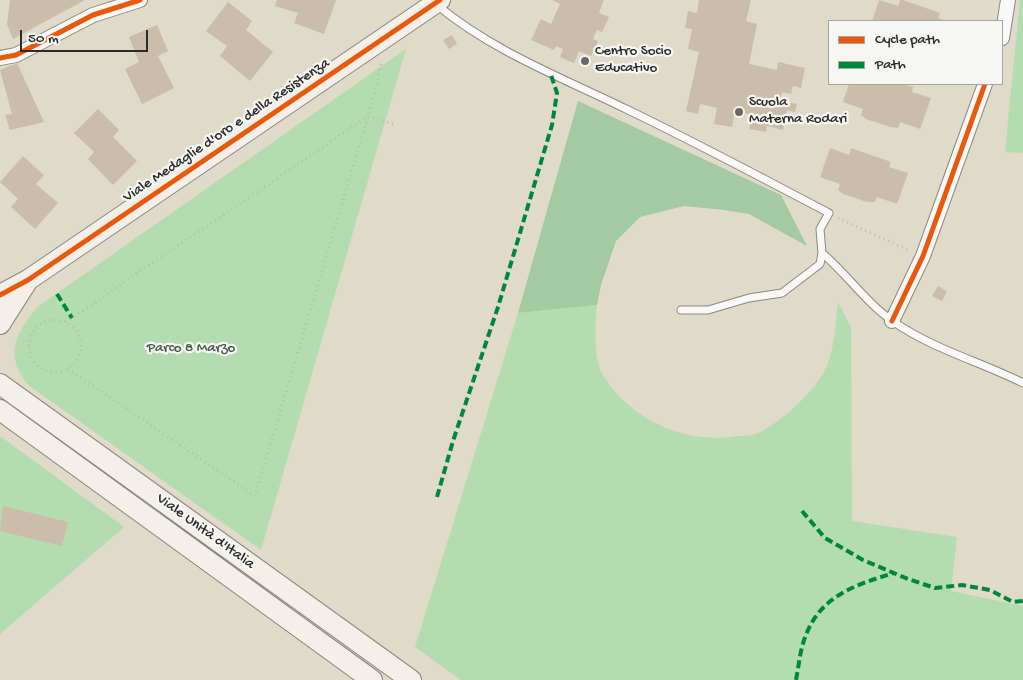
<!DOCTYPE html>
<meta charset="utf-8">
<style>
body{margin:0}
#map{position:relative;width:1023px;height:680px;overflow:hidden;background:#e0dac8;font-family:"Gochi Hand",sans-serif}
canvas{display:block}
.legend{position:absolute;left:828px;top:20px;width:175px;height:65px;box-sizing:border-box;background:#f6f6f2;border:1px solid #a5a5a2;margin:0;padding:6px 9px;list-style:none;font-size:15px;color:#2b2b2b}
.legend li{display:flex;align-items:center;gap:10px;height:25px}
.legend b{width:25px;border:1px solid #a5a5a2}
.scale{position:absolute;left:20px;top:30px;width:128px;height:22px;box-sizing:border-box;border:2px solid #2b2b2b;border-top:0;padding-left:6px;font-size:15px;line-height:18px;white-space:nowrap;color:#2b2b2b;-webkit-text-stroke:4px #f6f6f2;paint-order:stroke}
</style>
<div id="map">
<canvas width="1023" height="680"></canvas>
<ul class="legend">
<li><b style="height:6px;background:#e8590c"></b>Cycle path</li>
<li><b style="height:6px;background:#00873e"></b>Path</li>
</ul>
<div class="scale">50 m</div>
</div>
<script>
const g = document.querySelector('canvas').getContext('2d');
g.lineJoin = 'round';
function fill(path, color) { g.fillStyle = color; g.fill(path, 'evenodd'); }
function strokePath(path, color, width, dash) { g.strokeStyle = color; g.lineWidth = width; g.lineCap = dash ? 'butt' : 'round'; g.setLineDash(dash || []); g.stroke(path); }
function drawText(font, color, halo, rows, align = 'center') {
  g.font = font + ' "Gochi Hand",sans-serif'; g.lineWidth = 4.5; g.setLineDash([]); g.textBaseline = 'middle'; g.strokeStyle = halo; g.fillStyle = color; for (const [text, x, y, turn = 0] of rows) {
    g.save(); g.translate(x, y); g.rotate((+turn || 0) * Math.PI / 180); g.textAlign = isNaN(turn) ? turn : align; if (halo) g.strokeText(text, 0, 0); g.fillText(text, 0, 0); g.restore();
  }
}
fill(new Path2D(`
 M1020,0H1023V153L1005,152Z
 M406,49L261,550L28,385C4,353 15,337 36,308Z
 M838,302L851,327L852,521L957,537L951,591L1023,606V680H461L415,647L518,313L597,305C595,323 593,359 603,375C631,421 687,445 739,436C745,436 753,436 758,433C781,423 811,394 824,372C835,351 835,325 838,302Z
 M0,436L124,527L0,634Z`), '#b3dcb0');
fill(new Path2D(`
 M578,101L781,195L807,246L749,214L724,210L684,206L640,217L616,241L601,285L597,305L518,313Z`), '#a4caa3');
fill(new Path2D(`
 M10,0H85L13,39L7,24Z
 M277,0H336L324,34L294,23L298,13L275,6Z
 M552,0H604L599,13L609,17L602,32L597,30L593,39L598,41L591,56L579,51L574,63L560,57L563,49L556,46L554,50L531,40L541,19L551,24L560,4Z
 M699,0H751L746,21L757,24L749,64L777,70L778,62L805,68L801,88L793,86L791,94L782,92L780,101L797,104L795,112L787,110L783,130L767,126L766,132L749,129L752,115L735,111L732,127L714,124L717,108L700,104L698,114L686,111L699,52L688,49L692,29L685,28L688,11L697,13Z
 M879,0L898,6L900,0H903L940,13L938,18L947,21H872Z
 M228,2L252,21L246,30L273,52L250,81L220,56L227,46L206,31Z
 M157,25L168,51L158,56L174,88L142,104L125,69L139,62L129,37Z
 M452,35L457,44L449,49L443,40Z
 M17,63L44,122L10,130L5,115L12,114L0,70Z
 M849,84H904L913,87L912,92L931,98L920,129L900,122L898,128L890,127L866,119L861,115L863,109L843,102Z
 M98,109L119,130L113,137L137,161L113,185L88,159L94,152L74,133Z
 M830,148L849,155L851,148L891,162L889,167L908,173L897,204L877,197L875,202H867L843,194L838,190L840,184L820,177Z
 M23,156L44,175L36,184L58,203L35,229L11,207L18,199L0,182Z
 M938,286L947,291L942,301L932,296Z
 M3,506L68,522L62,546L0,531Z`), '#cbbdaa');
const lane = new Path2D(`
 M437,5C492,51 563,78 626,109C695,142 762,178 829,213L820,229L822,253C848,275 866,303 894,322C933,349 981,362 1023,383
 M681,310H708L749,298L782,293L820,264L822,253`);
const street = new Path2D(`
 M1002,38L1008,0
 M0,58L16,55L93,15L140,0
 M892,321L923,256L985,84`);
const secondary = new Path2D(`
 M0,295L28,280L440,0
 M0,324L28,280
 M0,384L411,680
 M0,410L372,680`);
strokePath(lane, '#8b887f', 9);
strokePath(street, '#8b887f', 16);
strokePath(secondary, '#8b887f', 22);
strokePath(new Path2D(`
 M838,218L910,251
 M29 346a26 26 0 1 1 52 0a26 26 0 1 1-52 0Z
 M66,322L367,117L393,124
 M68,369L255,496L375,93L381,63`), '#bbbbb7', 3, [1, 4]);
strokePath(lane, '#faf9f7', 7);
strokePath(street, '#faf9f7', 14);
strokePath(secondary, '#f4efe8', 20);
strokePath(new Path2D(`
 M57,294L72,318
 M437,497L453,441L498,307L552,125L557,93L550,72
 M802,511L825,538L863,560L908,579L935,588L962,585L990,590L1013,602L1023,601
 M796,680C799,665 800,649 806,635C821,595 858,584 894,573`), '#00873e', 4, [8, 4]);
strokePath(new Path2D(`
 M0,58L16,55L93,15L140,0
 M0,295L28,280L440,0
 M892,321L923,256L985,84`), '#e8590c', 5);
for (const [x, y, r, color] of [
 [585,61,5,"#6a6862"],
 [739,112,5,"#6a6862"]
]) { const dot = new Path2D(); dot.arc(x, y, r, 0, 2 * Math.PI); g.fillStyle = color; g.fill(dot); strokePath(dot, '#f6f6f2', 2); }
drawText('15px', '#2b2b2b', '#f6f6f2', [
 ["Centro Socio",595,52],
 ["Educativo",595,69],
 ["Scuola",749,103],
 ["Materna Rodari",749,120]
], 'left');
drawText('15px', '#2b2b2b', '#f6f6f2', [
 ["Viale Medaglie d'oro e della Resistenza",227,131,-34],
 ["Viale Unità d'Italia",205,532,36]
]);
drawText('15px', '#445848', '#f6f6f2', [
 ["Parco 8 Marzo",191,349]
]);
</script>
